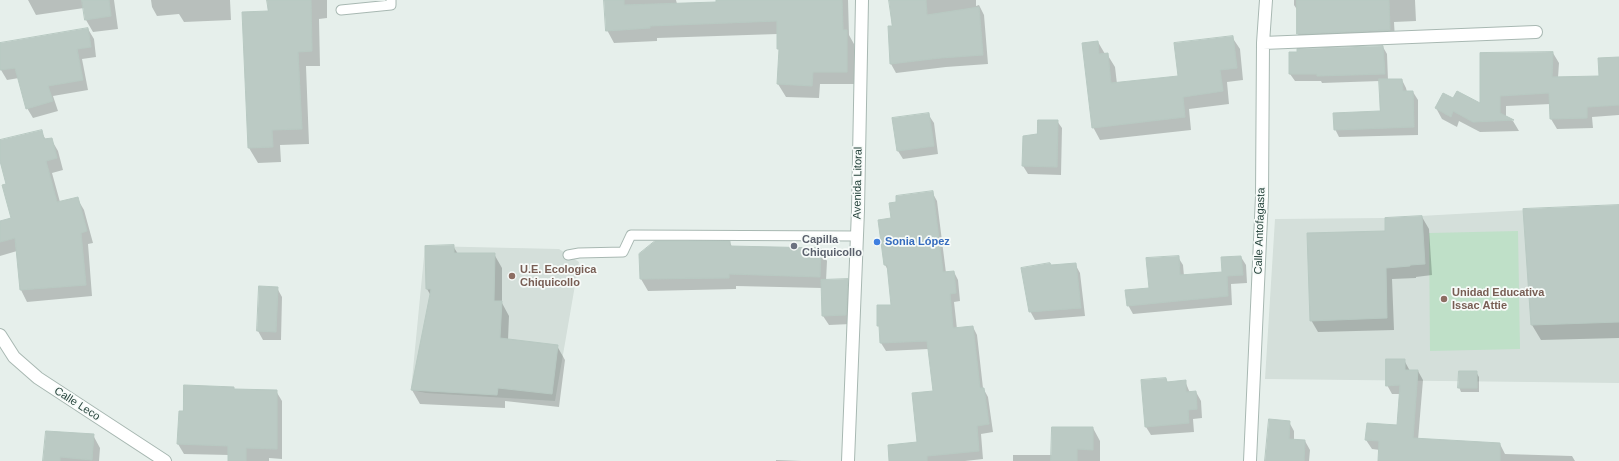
<!DOCTYPE html>
<meta charset="utf-8">
<style>
body{margin:0}
canvas{display:block;background:#e6efeb}
</style>
<canvas width="1619" height="461"></canvas>
<script>
const g = document.querySelector('canvas').getContext('2d');
g.lineJoin = 'round';
function fill(path, color) { g.fillStyle = color; g.fill(path, 'evenodd'); }
function strokePath(path, color, width, dash) { g.strokeStyle = color; g.lineWidth = width; g.lineCap = dash ? 'butt' : 'round'; g.setLineDash(dash || []); g.stroke(path); }
function drawText(font, color, halo, rows, align = 'center') {
  g.font = font + ' Arial,sans-serif'; g.lineWidth = 3.5; g.setLineDash([]); g.textBaseline = 'middle'; g.strokeStyle = halo; g.fillStyle = color; for (const [text, x, y, turn = 0] of rows) {
    g.save(); g.translate(x, y); g.rotate((+turn || 0) * Math.PI / 180); g.textAlign = isNaN(turn) ? turn : align; if (halo) g.strokeText(text, 0, 0); g.fillText(text, 0, 0); g.restore();
  }
}
fill(new Path2D(`
 M1619,205V383L1265,379L1275,219L1384,218Z
 M425,246L559,249L579,262L555,401L426,393L411,390Z`), '#d4dfda');
fill(new Path2D(`
 M1518,231L1520,349L1430,351L1429,233Z`), '#bfe0c8');
fill(new Path2D(`
 M28,0H114L118,29L93,32L86,20L84,8L36,15Z
 M151,0H230L231,20L184,22L179,14L157,16L152,7Z
 M268,0H327V18L319,19L320,66H306L309,144L280,145L281,162L258,163L249,148L243,13L269,12Z
 M605,0H676L677,4L717,3V0H856H848L849,35L854,44V84H820L819,98L786,97L778,84L780,52L778,48V34L657,38V41L614,43L607,30Z
 M891,0H976V6L979,5L984,15L988,64L946,67L896,73L891,64L889,27H893Z
 M1294,0H1415L1416,21L1394,22L1395,40L1303,44L1298,34V11L1294,5Z
 M88,29L94,39L96,57L82,59L88,90L53,96L58,111L33,118L27,108L19,78L7,80L1,70L0,44Z
 M1232,37L1240,49L1243,80L1227,82L1229,104L1189,109L1191,130L1100,140L1093,127L1098,42L1105,54H1107L1115,67L1117,84L1179,77Z
 M1383,47L1387,54L1388,80H1402L1406,88L1407,92H1413L1418,100V135L1339,137L1335,129L1381,112L1380,81L1322,83L1321,81H1295L1290,74Z
 M1553,53L1559,63L1558,78L1600,77L1619,58V115L1592,117L1593,128L1557,129L1551,119V104L1506,106V117L1513,121L1519,131L1480,132L1459,121L1457,127L1442,119L1436,108L1453,99L1481,104Z
 M928,114L934,123L938,154L903,159L898,151Z
 M1057,121L1062,128L1061,175L1028,174L1023,166L1024,137L1038,135Z
 M41,131L46,140L51,139L58,151L63,170L52,173L60,202L77,198L84,210L93,243L88,244L92,296L27,302L21,290L17,251L0,256V222L13,219L7,184L0,157V149Z
 M932,192L937,201L946,273L954,272L958,280L960,301L954,302L957,329L973,327L977,335L983,388L988,397L993,432L981,434L983,459L965,461H896L918,443L934,392L929,349L886,351L881,343L880,328L878,325L892,306L888,270L885,265L892,219Z
 M1619,206V338L1541,340L1532,325Z
 M1422,217L1429,229L1432,275L1416,277V278L1392,279L1394,330L1318,332L1311,320L1386,232Z
 M730,242L732,247L820,249L827,261L826,281L847,280L852,289L851,324L829,325L823,316L822,288L736,286V289L648,291L641,279Z
 M453,246L458,254H494L502,268V303L509,316L508,340L557,346L565,360L559,407L505,401V408L420,404L412,390L431,296L427,289Z
 M1178,257L1183,265L1184,276L1223,273L1241,257L1246,265L1247,283L1231,284L1232,305L1133,314L1128,305L1150,289Z
 M1075,264L1080,273L1085,316L1035,320L1030,311L1051,266Z
 M277,288L282,297L281,340H263L258,331Z
 M1404,360L1410,371H1418L1423,380L1418,440L1500,444L1505,454L1572,456L1575,461H1379L1380,450L1372,449L1366,440L1398,426L1400,394H1392L1387,385Z
 M1476,372L1479,377V392H1461L1459,387Z
 M1166,379L1168,383L1185,381L1190,393L1196,392L1201,401L1202,418L1193,419L1194,432L1151,435L1146,427Z
 M234,390L276,391L282,401V459L269,458V461H229V455L184,454L178,444L184,412Z
 M1289,422L1294,431V440L1305,441L1310,450L1309,461H1266Z
 M1093,428L1100,441V461H1013V455H1052Z
 M93,435L100,448L99,461H44Z
 M776,460L802,461H776Z`), '#0003');
const building = new Path2D(`
 M82,0H109L111,16L85,20Z
 M267,0H311L312,51L298,52L302,129L272,130L273,147L248,148L242,12L268,11Z
 M604,0H624V5L716,2V0H842L843,30H847V72H813L812,86L777,84L779,49H777V21L650,26V28L606,31Z
 M889,0H926L927,15L979,7L983,55L940,58L890,64L888,26H892Z
 M1297,0H1389L1390,30L1297,34Z
 M88,28L91,47L77,49L83,80L48,86L53,101L26,109L15,68L0,70V43Z
 M1233,36L1237,68L1220,70L1223,91L1183,97L1185,117L1092,128L1082,43L1098,41L1099,54L1108,53L1111,83L1178,76L1174,43Z
 M1383,46L1385,74L1317,76V74H1289V52H1297V49Z
 M1553,52L1552,77L1599,76L1598,58L1619,57V105L1587,107V118L1550,119L1549,93L1500,96V113L1514,120L1473,122L1453,111L1451,117L1435,108L1443,93L1453,98L1457,91L1480,103V53Z
 M1379,79H1402L1403,91H1413L1414,127L1334,130L1333,113L1380,111Z
 M929,113L934,146L897,151L892,118Z
 M1038,120H1058L1057,167L1022,166L1023,136L1037,134Z
 M42,130L44,139L52,138L57,158L46,161L57,202L78,197L87,231L81,233L86,285L20,290L15,238L0,242V221L11,218L2,185L6,184L0,161V140Z
 M933,191L943,272L954,271L956,293L950,294L953,328L973,326L980,388H984L989,424L977,426L979,451L927,456V461H889L888,445L917,442L912,393L933,391L927,341L880,343L879,326H877V305H891L887,265H884L878,220L891,218L889,203L896,202V196Z
 M1619,205V322L1531,325L1523,209Z
 M1422,216L1425,264L1410,265V266L1386,268L1387,318L1310,321L1307,233L1385,231V218Z
 M655,241H730V246L821,248L820,277L729,274V278L640,279L639,254Z
 M454,245V253H495L494,301H502L500,338L558,345L552,394L498,388L497,395L411,390L431,289H426L425,246Z
 M1179,256L1180,275L1222,272L1221,257L1241,256L1243,275L1227,276L1228,296L1127,306L1125,290L1149,288L1146,258Z
 M1050,263L1051,265L1076,263L1081,308L1029,312L1021,268Z
 M848,279L846,315L822,316L821,280Z
 M259,286L278,287L276,332L257,331Z
 M1386,359H1405V370H1418L1413,438L1500,443V461H1378L1379,441L1365,440L1367,423L1397,425L1400,385L1386,386Z
 M1459,371H1477V388H1458Z
 M1166,378L1167,382L1186,380V392L1196,391L1197,409L1188,410L1189,423L1145,427L1141,380Z
 M184,385L234,387V389L277,390V449L246,448V461H228V446L177,444L179,411H183Z
 M1269,419L1290,421L1289,439L1305,440L1304,461H1265Z
 M1052,427H1093V450L1077,449V461H1051Z
 M46,431L94,434L92,460L60,457V461H43Z`);
fill(building, '#bbcac4');
strokePath(building, '#b8c9c2', 1);
const service = new Path2D(`
 M341,10L391,5V0
 M568,255L579,253L623,252L631,235L857,236`);
const minor = new Path2D(`
 M1263,43L1536,32
 M0,335L14,357L38,378L165,461
 M1250,461L1262,196L1263,43L1266,0`);
const tertiary = new Path2D(`
 M848,461L858,210L862,0`);
strokePath(service, '#a8b8b2', 11);
strokePath(minor, '#a8b8b2', 14);
strokePath(tertiary, '#a8b8b2', 14);
strokePath(service, '#fff', 9);
strokePath(minor, '#fff', 12);
strokePath(tertiary, '#fff', 12);
for (const [x, y, r, color] of [
 [877,242,4,"#3f7fe0"],
 [794,246,4,"#6b7280"],
 [512,276,4,"#8d6e63"],
 [1444,299,4,"#8d6e63"]
]) { const dot = new Path2D(); dot.arc(x, y, r, 0, 2 * Math.PI); g.fillStyle = color; g.fill(dot); strokePath(dot, '#f7fbf9', 1.5); }
drawText('11px', '#24423a', '#f7fbf9', [
 ["Avenida Litoral",858,183,-89],
 ["Calle Antofagasta",1260,231,-88],
 ["Calle Leco",77,404,33]
]);
drawText('bold 11px', '#5b616d', '#f7fbf9', [
 ["Capilla",802,240],
 ["Chiquicollo",802,253]
], 'left');
drawText('bold 11px', '#366cbe', '#f7fbf9', [
 ["Sonia López",885,242]
], 'left');
drawText('bold 11px', '#785e54', '#f7fbf9', [
 ["U.E. Ecologica",520,270],
 ["Chiquicollo",520,283],
 ["Unidad Educativa",1452,293],
 ["Issac Attie",1452,306]
], 'left');
</script>
